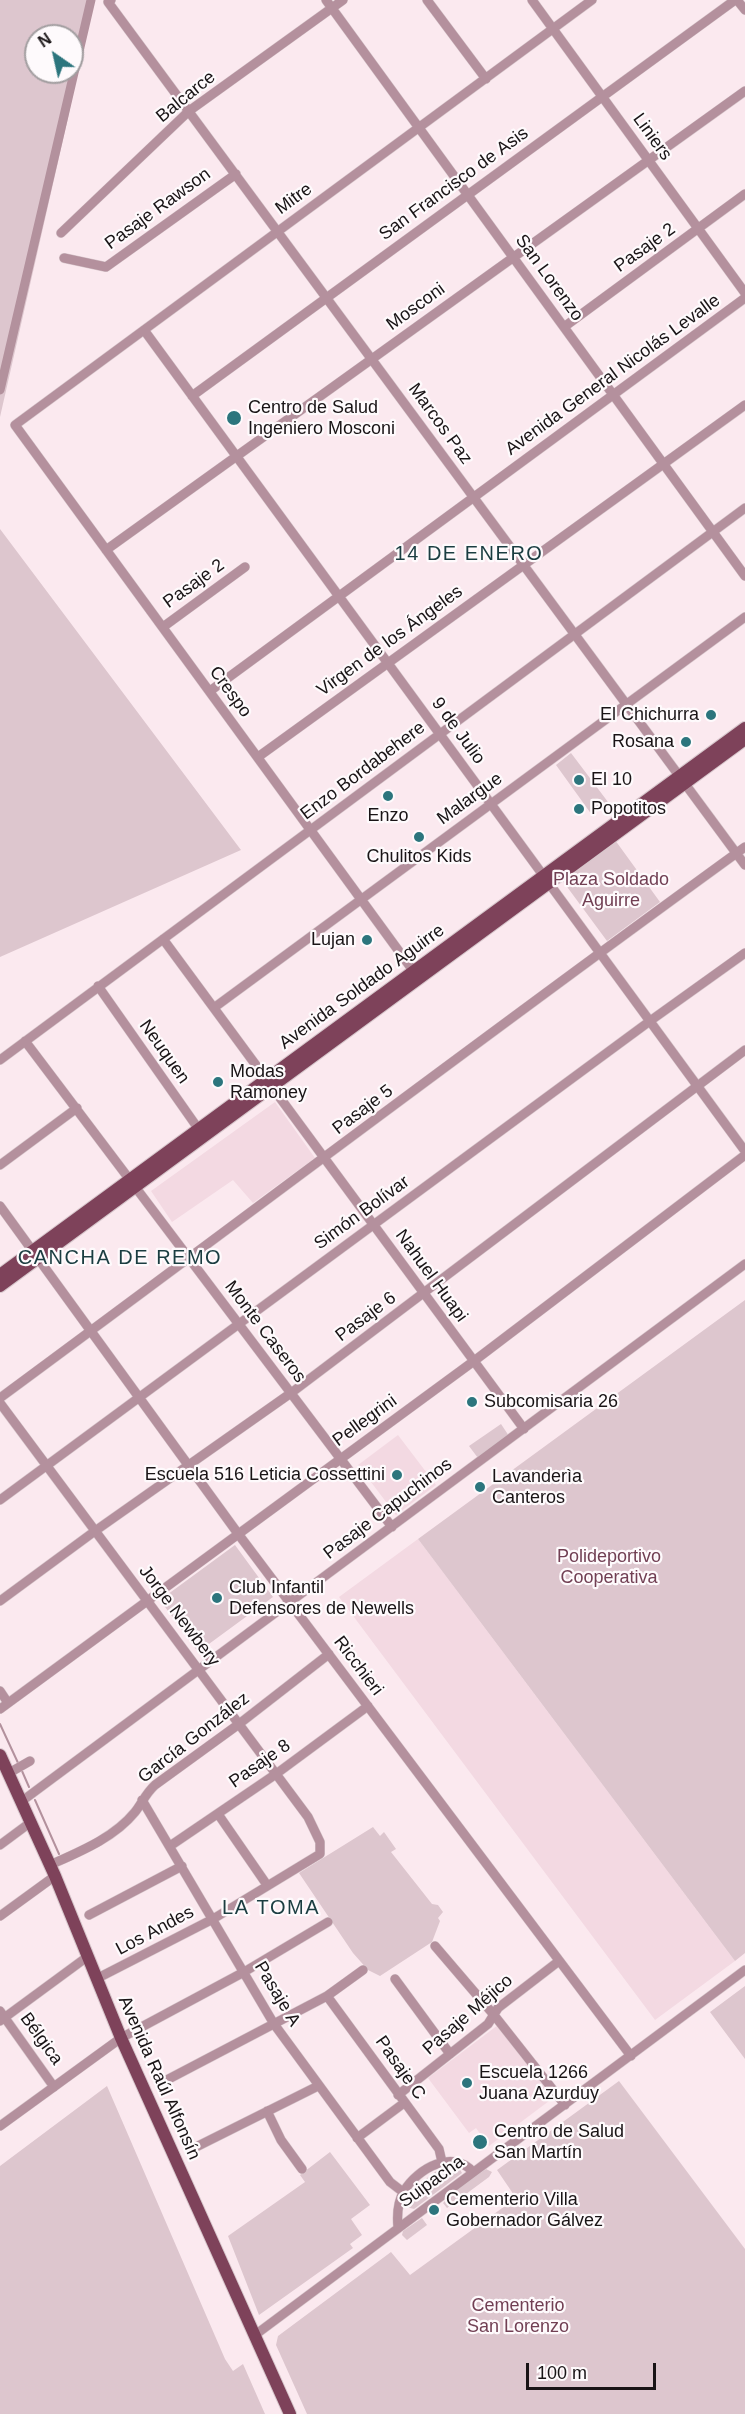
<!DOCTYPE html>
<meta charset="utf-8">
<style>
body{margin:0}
#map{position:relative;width:745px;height:2414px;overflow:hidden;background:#fbe9ef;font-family:Arial,sans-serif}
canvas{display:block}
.north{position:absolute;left:24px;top:24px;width:60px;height:60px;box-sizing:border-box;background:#fefafc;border:2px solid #a29ea0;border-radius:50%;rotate:326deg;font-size:16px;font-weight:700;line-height:24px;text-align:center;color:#191416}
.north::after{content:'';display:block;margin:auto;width:21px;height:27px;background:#2c757d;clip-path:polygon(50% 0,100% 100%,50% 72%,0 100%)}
.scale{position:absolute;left:526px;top:2363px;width:130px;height:27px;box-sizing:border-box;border:3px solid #191416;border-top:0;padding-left:8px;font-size:18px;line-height:21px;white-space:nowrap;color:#191416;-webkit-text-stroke:4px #fefafc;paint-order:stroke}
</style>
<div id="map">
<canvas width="745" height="2414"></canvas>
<div class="north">N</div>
<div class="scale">100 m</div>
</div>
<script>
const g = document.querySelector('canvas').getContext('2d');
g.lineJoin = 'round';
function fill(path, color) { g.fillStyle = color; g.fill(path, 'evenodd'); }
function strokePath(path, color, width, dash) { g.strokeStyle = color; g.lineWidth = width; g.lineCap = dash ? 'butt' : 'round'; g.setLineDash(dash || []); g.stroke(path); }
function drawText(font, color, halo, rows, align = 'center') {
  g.font = font + ' Arial,sans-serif'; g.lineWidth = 4.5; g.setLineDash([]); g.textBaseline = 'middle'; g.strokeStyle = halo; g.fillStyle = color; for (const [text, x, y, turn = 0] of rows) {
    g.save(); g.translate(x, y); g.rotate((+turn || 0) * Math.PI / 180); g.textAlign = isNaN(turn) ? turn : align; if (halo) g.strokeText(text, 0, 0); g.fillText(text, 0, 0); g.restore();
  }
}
fill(new Path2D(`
 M275,1102L315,1158L253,1203L233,1180L172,1222L151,1191Z
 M398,1435L436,1485L396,1515L358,1465Z
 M418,1539L735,1961L655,2020L339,1597Z
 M498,2025L553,2098L489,2146L476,2128L469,2133L428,2078Z`), '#f3d9e2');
fill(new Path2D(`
 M0,0H92L68,118L0,417ZM36,36H72V72H36Z
 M0,529L241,850L0,957Z
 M571,753L608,802L592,815L556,765Z
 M615,840L660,902L607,941L562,880Z
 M745,1300V1953L735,1961L418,1539Z
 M501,1424L509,1436L478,1458L469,1446Z
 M235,1545L273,1597L198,1652L160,1600Z
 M373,1827L380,1836L384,1832L396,1849L391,1852L432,1904L438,1905L443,1912L438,1918L440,1921L432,1942L380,1976L368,1970L353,1953L299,1873Z
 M745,1986V2059L710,2012Z
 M619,2081L745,2249V2414H307L276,2345L278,2336L391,2252L410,2275L516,2198L497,2170Z
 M107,2086L225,2359L233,2371L243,2364L265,2414H0V2166Z
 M330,2152L370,2205L351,2219L362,2235L350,2244L353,2248L259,2315L228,2236L305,2182L300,2175Z
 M443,2166H458L462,2173L414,2209L406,2207L405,2202L410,2191Z
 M486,2169L492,2172L489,2177L447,2208L443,2203L457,2189Z
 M422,2218L427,2225L407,2240L402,2235L403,2231Z`), '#ddc6ce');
strokePath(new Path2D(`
 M0,1724L19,1765
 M22,1771L29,1787
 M35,1800L59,1854`), '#b3919d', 2);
strokePath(new Path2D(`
 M0,390L91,0`), '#b3919d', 9);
const minor = new Path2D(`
 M111,0L108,2L745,865
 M326,0L745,576
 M427,0L486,79
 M532,0L745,293
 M737,0L745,10
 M61,233L189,111L343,0
 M64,258L106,267L236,174
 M564,327L745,194
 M144,330L745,1151
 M192,396L735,0
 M106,550L745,91
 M163,627L245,567
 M210,691L745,298
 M258,757L745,405
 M163,939L524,1429
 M417,976L15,425L592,0
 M98,986L202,1134
 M215,1007L745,617
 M25,1041L392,1527
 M0,1060L745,508
 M0,1165L77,1108
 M0,1206L239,1535L631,2056
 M0,1398C248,1215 495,1028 745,847
 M0,1403L308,1817L320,1842V1854L213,1919L96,1979
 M0,1500L650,1021L745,953
 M0,1601L95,1531L291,1393L745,1050
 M0,1691L8,1703
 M0,1709L474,1361L745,1155
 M9,1773L30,1761
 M142,1800L274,2024L390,2182L403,2192
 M22,1801L745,1264
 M218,1814L267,1885
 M0,1845L31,1822
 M170,1846L276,1774L368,1706
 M50,1865C79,1852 114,1838 135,1812C142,1803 146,1793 155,1785L239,1724L329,1654
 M89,1915L182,1866
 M0,1916L55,1876
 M435,1946L494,2015L565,2105
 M395,1979L450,2054
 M327,1996L439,2149L442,2162
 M0,2011L54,2087
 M0,2021L87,1957
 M161,2083L327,1996L363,1970
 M398,2095L488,2024L498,2008L559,1961
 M267,2111L281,2140L302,2169
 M0,2126L121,2038L244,1972L328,1922
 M357,2138L404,2103
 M190,2150L318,2086
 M398,2227C397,2216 398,2201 404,2191C418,2168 453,2149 473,2172
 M255,2335L745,1970`);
const major = new Path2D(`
 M0,1275L745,728
 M0,1286L745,739
 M0,1755L55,1876L121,2038L290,2414`);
strokePath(minor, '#d7c7cc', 10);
strokePath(major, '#d7c7cc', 14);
strokePath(minor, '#b4909d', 9);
strokePath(major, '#7e425a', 12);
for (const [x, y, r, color] of [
 [234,418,8,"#2c757d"],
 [711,715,6,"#2c757d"],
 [686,742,6,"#2c757d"],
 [579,780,6,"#2c757d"],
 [388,796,6,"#2c757d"],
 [579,809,6,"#2c757d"],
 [419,837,6,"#2c757d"],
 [367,940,6,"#2c757d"],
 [218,1082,6,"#2c757d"],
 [472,1402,6,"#2c757d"],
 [397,1475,6,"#2c757d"],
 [480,1487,6,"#2c757d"],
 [217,1598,6,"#2c757d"],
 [467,2083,6,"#2c757d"],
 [480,2142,8,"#2c757d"],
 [434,2210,6,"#2c757d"]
]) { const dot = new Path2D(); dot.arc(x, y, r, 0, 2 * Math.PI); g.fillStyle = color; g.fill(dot); strokePath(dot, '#fefafc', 2); }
drawText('18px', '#191416', '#fefafc', [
 ["Balcarce",186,97,-39],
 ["Liniers",652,137,54],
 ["San Francisco de Asis",454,184,-36],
 ["Mitre",294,199,-36],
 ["Pasaje Rawson",158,209,-36],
 ["Pasaje 2",645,248,-36],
 ["San Lorenzo",549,278,54],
 ["Mosconi",416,307,-36],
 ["Avenida General Nicolás Levalle",613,375,-36],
 ["Marcos Paz",440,424,54],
 ["Pasaje 2",194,584,-36],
 ["Virgen de los Ángeles",390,641,-36],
 ["Crespo",230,692,54],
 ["9 de Julio",458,731,54],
 ["Enzo Bordabehere",363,771,-37],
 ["Malargue",470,799,-36],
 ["Avenida Soldado Aguirre",362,987,-36],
 ["Neuquen",164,1052,55],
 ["Pasaje 5",363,1110,-37],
 ["Simón Bolívar",362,1213,-36],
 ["Nahuel Huapi",431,1276,54],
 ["Pasaje 6",366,1317,-37],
 ["Monte Caseros",265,1332,53],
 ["Pellegrini",365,1421,-36],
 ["Pasaje Capuchinos",388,1509,-37],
 ["Jorge Newbery",179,1616,53],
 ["Ricchieri",358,1666,53],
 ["García González",194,1738,-38],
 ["Pasaje 8",260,1764,-35],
 ["Los Andes",155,1931,-28],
 ["Pasaje A",277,1994,59],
 ["Pasaje Méjico",468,2015,-41],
 ["Bélgica",41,2039,54],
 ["Pasaje C",400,2068,55],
 ["Avenida Raúl Alfonsín",159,2078,66],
 ["Suipacha",432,2182,-36]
]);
drawText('18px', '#191416', '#fefafc', [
 ["Centro de Salud",248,408],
 ["Ingeniero Mosconi",248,429],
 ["El Chichurra",699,715,"right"],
 ["Rosana",674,742,"right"],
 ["El 10",591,780],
 ["Popotitos",591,809],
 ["Enzo",388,816,"center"],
 ["Chulitos Kids",419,857,"center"],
 ["Lujan",355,940,"right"],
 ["Modas",230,1072],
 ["Ramoney",230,1093],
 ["Subcomisaria 26",484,1402],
 ["Escuela 516 Leticia Cossettini",385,1475,"right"],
 ["Lavanderìa",492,1477],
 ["Canteros",492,1498],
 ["Club Infantil",229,1588],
 ["Defensores de Newells",229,1609],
 ["Escuela 1266",479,2073],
 ["Juana Azurduy",479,2094],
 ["Centro de Salud",494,2132],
 ["San Martín",494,2153],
 ["Cementerio Villa",446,2200],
 ["Gobernador Gálvez",446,2221]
], 'left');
drawText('18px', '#713f53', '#fefafc', [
 ["Plaza Soldado",611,880],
 ["Aguirre",611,901],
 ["Polideportivo",609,1557],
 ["Cooperativa",609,1578],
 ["Cementerio",518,2306],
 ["San Lorenzo",518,2327]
]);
g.letterSpacing = '1.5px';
drawText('20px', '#1b3d41', '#fefafc', [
 ["14 DE ENERO",469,554],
 ["CANCHA DE REMO",120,1258],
 ["LA TOMA",271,1908]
]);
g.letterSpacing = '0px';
</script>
